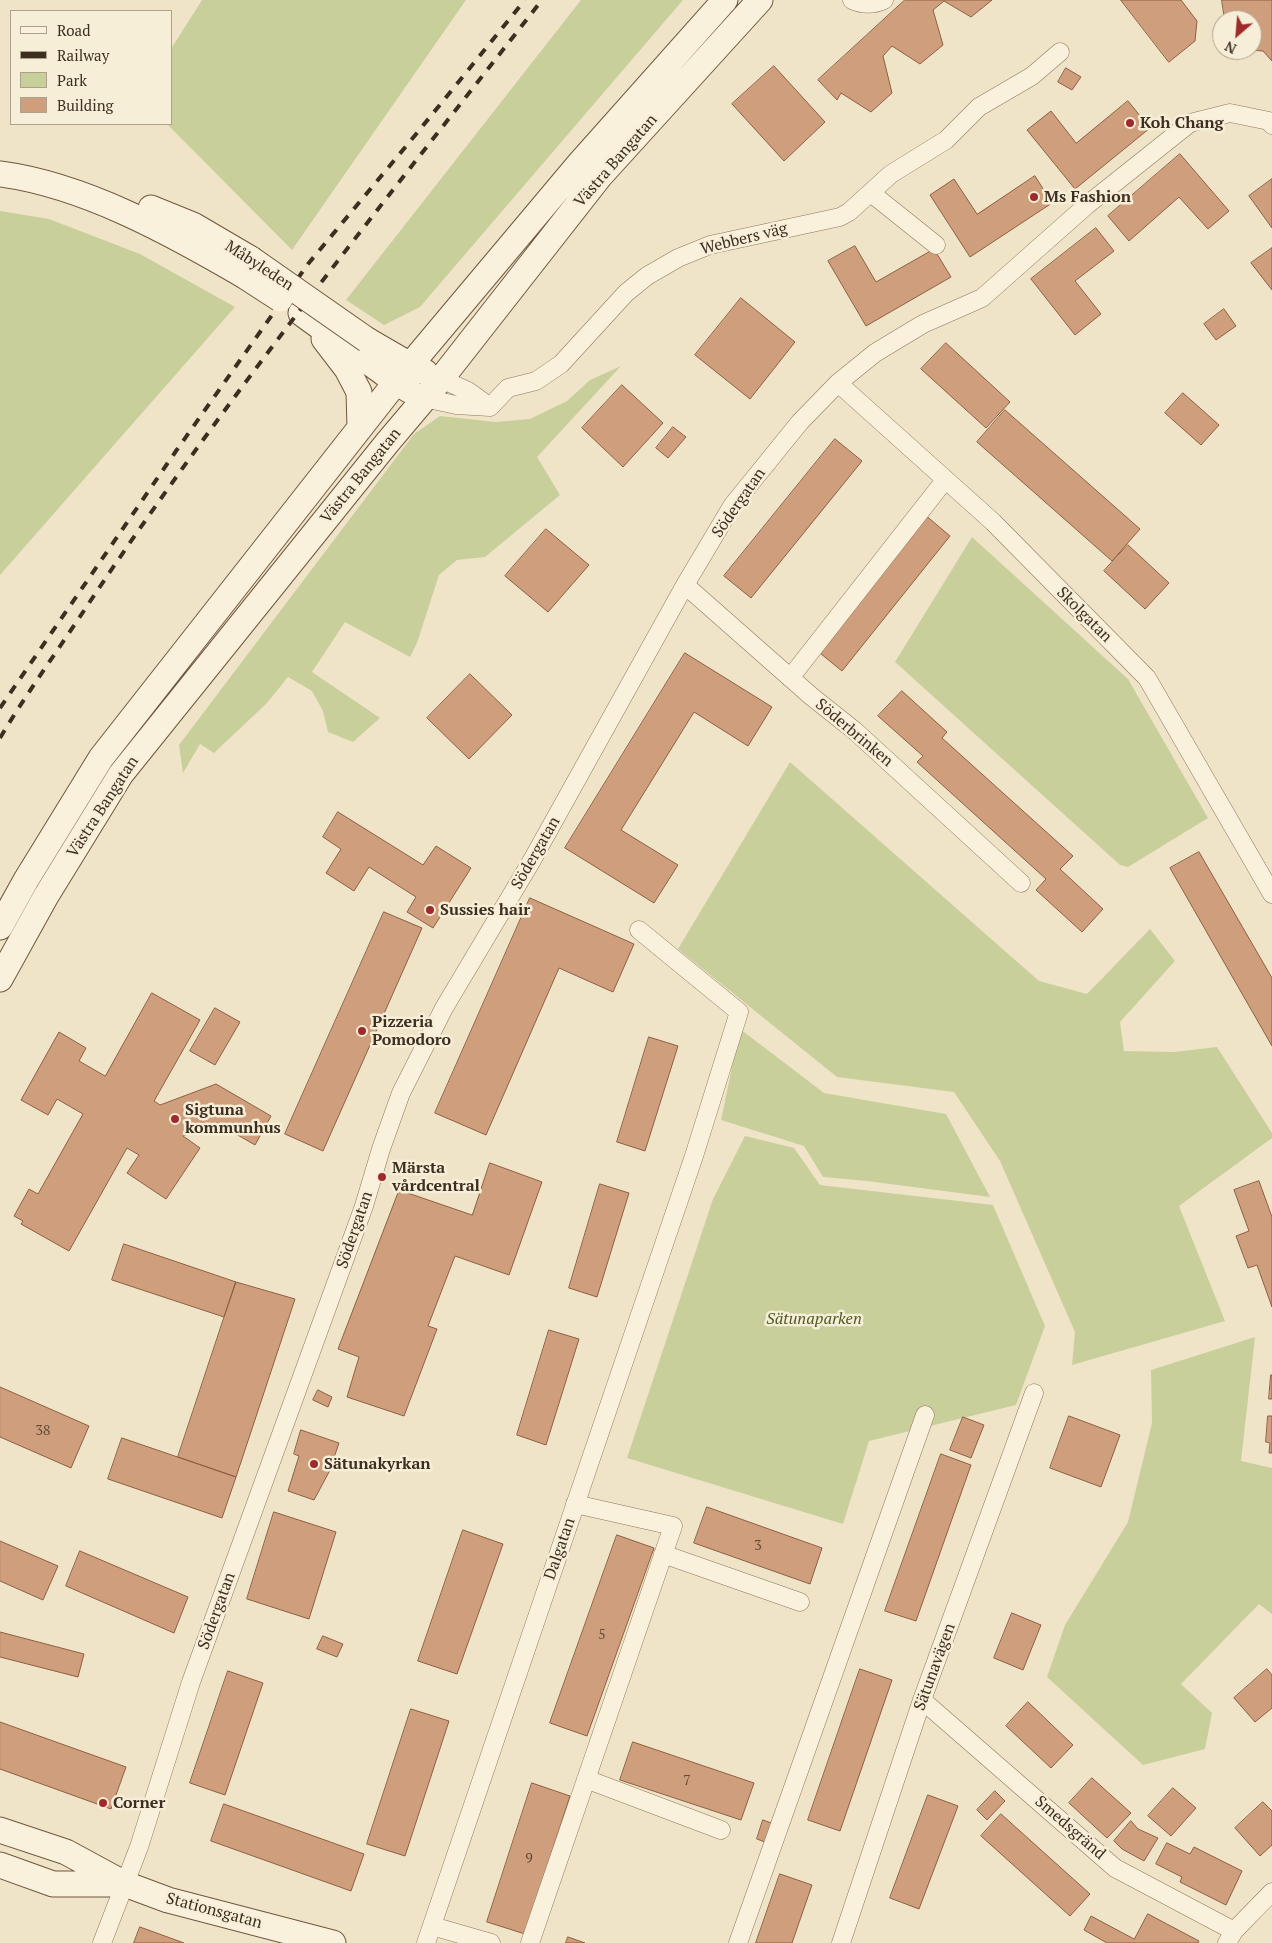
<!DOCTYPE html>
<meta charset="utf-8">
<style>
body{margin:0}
#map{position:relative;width:1272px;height:1943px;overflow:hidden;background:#f0e4c8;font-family:"PT Serif",serif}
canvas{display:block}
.legend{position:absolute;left:10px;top:10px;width:162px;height:115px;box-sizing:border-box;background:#f7eed8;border:1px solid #ada18e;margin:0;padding:6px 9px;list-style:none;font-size:15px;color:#3d2e20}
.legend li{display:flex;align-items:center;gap:10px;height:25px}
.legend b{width:25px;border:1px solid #ada18e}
.north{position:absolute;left:1212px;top:10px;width:50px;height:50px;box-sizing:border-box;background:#f7eed8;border:1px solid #ada18e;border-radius:50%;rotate:207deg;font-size:14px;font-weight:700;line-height:20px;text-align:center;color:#3d2e20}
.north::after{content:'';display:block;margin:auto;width:18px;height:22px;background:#9e2a2b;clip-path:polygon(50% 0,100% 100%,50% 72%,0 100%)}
</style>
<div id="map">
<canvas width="1272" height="1943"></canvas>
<ul class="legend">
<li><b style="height:6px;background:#faf1dc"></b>Road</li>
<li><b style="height:6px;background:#3d2e20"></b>Railway</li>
<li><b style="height:14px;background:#c9cf9b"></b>Park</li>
<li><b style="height:14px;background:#cf9f7d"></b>Building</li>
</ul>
<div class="north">N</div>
</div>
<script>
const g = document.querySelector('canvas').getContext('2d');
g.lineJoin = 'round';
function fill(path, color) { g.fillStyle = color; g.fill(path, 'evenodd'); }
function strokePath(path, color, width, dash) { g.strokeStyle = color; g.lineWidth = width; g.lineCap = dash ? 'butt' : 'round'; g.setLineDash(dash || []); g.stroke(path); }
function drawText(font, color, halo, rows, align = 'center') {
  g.font = font + ' "PT Serif",serif'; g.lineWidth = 5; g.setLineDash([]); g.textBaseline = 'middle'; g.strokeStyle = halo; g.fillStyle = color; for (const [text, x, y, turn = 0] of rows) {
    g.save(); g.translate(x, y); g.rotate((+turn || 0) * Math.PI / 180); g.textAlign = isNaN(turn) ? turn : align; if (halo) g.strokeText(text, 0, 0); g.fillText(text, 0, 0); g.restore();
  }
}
fill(new Path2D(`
 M202,0H466L292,250L167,124H171V49Z
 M581,0H683L420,307L384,325L346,300Z
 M0,211L49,219L140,254L235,307L0,575Z
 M621,366L537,457L560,495L485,557L457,560L439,575L417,643L410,657L345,622L312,672L380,718L353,742L328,732L323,711L312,691L288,677L267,703L214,753L200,744L183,773L179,745L414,434L440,416L496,422L530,419L567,401L590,380Z
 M972,537L1128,679L1208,818L1128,867L1120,865L895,662Z
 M790,762L1039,981L1087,994L1150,929L1175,961L1120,1022L1124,1051L1174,1052L1217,1047L1272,1133V1138L1179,1206L1225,1321L1072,1365L1075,1332L1000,1161L954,1092L837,1077L678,949Z
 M740,1029L824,1093L946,1114L990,1197L867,1181L823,1177L804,1146L721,1120Z
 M745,1136L794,1148L820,1185L993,1205L1045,1326L1016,1405L869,1441L843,1524L627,1458L713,1199Z
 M1255,1337L1241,1461L1272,1468V1614L1259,1604L1181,1684L1212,1713L1205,1749L1143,1765L1047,1677L1065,1625L1128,1522L1152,1423L1151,1370Z`), '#c9cf9b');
const building = new Path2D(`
 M905,0H992L971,17L944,1L933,10L943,45L920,64L892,46L883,56L892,93L871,112L841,93L837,100L818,80Z
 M1121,0H1181L1197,21L1195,41L1169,62Z
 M1222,0H1272V61L1263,51L1250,50H1252V20H1225Z
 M774,66L825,122L784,161L732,104Z
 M1066,68L1081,77L1072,90L1058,82Z
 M1128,101L1150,128L1075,189L1027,130L1051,111L1076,143Z
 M1180,154L1229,211L1208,229L1179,197L1129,241L1108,216Z
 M1035,176L1052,203L970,257L930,195L954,179L977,214Z
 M1272,179V228L1249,196Z
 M1096,228L1114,251L1075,281L1101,314L1075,335L1031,279Z
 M855,246L876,282L934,249L951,277L866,326L828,261Z
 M1272,248V290L1251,263Z
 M741,298L795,342L750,399L695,355Z
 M1224,309L1236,326L1216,340L1204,324Z
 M946,343L1010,402L986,428L921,369Z
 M622,385L663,423L623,467L582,428Z
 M1183,393L1219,425L1201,445L1165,413Z
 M1005,410L1140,529L1112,561L977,442Z
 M673,427L686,437L668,458L656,448Z
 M835,439L862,461L751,598L724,576Z
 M924,514L950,536L842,671L815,649Z
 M546,529L589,565L548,612L505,576Z
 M1128,545L1169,583L1145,609L1104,571Z
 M685,653L772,707L748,746L694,712L621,830L678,865L654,903L565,848Z
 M470,674L512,715L469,759L427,718Z
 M902,691L947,732L942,738L1073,856L1060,869L1103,909L1082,932L1036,890L1046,879L917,762L923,756L878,716Z
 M338,812L423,865L436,846L471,868L433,928L407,912L416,897L369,867L354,891L326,873L341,849L323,837Z
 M1199,852L1272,978V1046L1170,868Z
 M530,898L634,944L613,992L559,968L486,1135L435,1113Z
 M384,912L422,928L323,1151L285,1134Z
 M152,993L200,1020L154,1101L160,1105L216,1084L271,1116L255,1145L217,1123L183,1136L200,1148L166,1199L127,1173L139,1155L127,1148L69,1251L21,1224L23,1221L14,1216L29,1189L38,1194L83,1114L57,1099L48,1115L21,1100L59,1032L86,1048L79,1061L105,1076Z
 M215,1008L240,1022L215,1065L190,1051Z
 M649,1037L678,1046L645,1151L617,1142Z
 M490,1163L542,1182L509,1275L455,1256L428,1326L437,1329L404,1416L347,1397L359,1357L338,1349L399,1190L472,1215Z
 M1259,1181L1272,1217V1307L1257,1265L1248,1268L1236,1236L1249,1231L1234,1190Z
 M600,1184L629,1193L597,1297L569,1288Z
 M124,1244L236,1282L224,1317L112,1280Z
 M236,1282L295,1299L236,1477L178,1457Z
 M549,1330L579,1339L546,1445L517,1435Z
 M1271,1375H1272V1399H1269Z
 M0,1387L89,1426L71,1468L0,1437Z
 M318,1390L332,1397L328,1407L313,1400Z
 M1069,1416L1120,1435L1101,1487L1050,1468Z
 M1268,1416H1272V1453H1269L1270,1443L1266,1442Z
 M963,1417L984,1425L971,1458L950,1450Z
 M301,1430L339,1443L329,1472L314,1500L288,1491L299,1456L294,1454Z
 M122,1438L236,1477L222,1518L108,1479Z
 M941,1454L971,1465L916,1621L885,1611Z
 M707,1507L822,1548L810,1584L694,1543Z
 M274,1512L336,1532L309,1619L247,1599Z
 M463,1530L503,1544L457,1674L418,1661Z
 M617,1535L654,1548L587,1736L550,1723Z
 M0,1541L58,1566L43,1600L0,1581Z
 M80,1551L188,1597L174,1633L66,1586Z
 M1012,1613L1041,1625L1023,1670L994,1658Z
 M0,1632L84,1654L78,1677L0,1657Z
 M323,1636L343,1644L337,1657L317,1649Z
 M860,1669L892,1680L840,1831L808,1820Z
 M1267,1669L1272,1675V1708L1255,1722L1234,1698Z
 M228,1671L263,1683L225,1795L190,1783Z
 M1028,1702L1073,1745L1051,1768L1006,1726Z
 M411,1709L449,1721L405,1856L367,1844Z
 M0,1722L126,1767L111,1809L0,1769Z
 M633,1742L754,1783L741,1820L620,1780Z
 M1092,1778L1131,1813L1107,1838L1069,1803Z
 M532,1783L570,1796L525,1934L487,1922Z
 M1173,1788L1196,1808L1171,1836L1148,1816Z
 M995,1791L1005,1801L987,1820L977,1810Z
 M928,1795L958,1806L919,1909L890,1898Z
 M1263,1802L1272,1811V1845L1260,1856L1235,1828Z
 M224,1804L364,1854L351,1891L211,1841Z
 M1001,1814L1090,1894L1070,1916L981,1836Z
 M763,1820L777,1825L770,1844L757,1839Z
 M1131,1821L1138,1829L1158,1838L1144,1861L1122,1849L1114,1841Z
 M1167,1843L1190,1854L1194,1847L1242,1871L1226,1905L1180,1882L1182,1877L1156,1864Z
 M780,1874L812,1885L792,1943H756Z
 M1148,1914L1199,1941L1198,1943H1107L1084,1930L1091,1916L1134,1939Z
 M140,1927L184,1943H134Z
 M568,1937L585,1943H566Z`);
fill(building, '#cf9f7d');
strokePath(building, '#8d5f41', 1);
const street = new Path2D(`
 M852,0C863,5 873,5 884,0
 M871,193L936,245
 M441,379L468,391L490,407
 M838,383L993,522L1147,678L1272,894
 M424,398L456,405L490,407
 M490,407L508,388L536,381L561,364L626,293L647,276L678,258L710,245L840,217L849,212L891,174L946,140L979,107L1032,76L1060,52
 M685,585L811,696L855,731L1021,883
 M790,678L945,480
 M663,1554L800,1602
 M922,1700L1115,1868L1234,1931
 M586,1779L721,1830
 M432,1926L491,1943
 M102,1943L139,1847L191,1682L364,1206L381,1149L401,1093L444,1008L531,862L685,585L732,506L800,422L838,383L875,353L923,324L982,298L1087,205L1190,123L1230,113L1269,121L1272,125
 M426,1943L694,1156L739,1012L639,930
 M530,1943L673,1526L575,1504
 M738,1943L925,1415
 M841,1943L922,1700L1034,1393
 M1227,1943L1234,1931L1272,1892`);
const secondary = new Path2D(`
 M0,174C84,185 171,233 243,275
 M151,208L193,225L251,259
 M301,313L396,382L409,390
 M324,339L347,369L359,392L360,428
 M367,340L410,365L425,372
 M0,927L26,880L101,758L396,382L579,164L725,0
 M0,979L46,896L121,774L387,443L441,379L600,176L760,0
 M0,1830L66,1852L125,1884L168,1900L333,1943
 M0,1865L53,1884H122`);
strokePath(street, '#8d765c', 19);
strokePath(secondary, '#6f573f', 27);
strokePath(street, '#faf1dc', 18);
strokePath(secondary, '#faf1dc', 25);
strokePath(new Path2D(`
 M0,708L176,451L308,264L417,133L525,0
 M0,738C28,691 61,646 91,600C230,392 388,197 542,0`), '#3d2e20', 4, [9, 9]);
const secondaryBridge = new Path2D(`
 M251,259L367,340
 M243,275L280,299`);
strokePath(secondaryBridge, '#6f573f', 27, []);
strokePath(secondaryBridge, '#faf1dc', 25);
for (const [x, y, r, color] of [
 [1130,123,5,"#9e2a2b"],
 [1034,197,5,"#9e2a2b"],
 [430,910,5,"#9e2a2b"],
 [362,1031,5,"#9e2a2b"],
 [175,1119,5,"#9e2a2b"],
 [382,1177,5,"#9e2a2b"],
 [314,1464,5,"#9e2a2b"],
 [103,1803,5,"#9e2a2b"]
]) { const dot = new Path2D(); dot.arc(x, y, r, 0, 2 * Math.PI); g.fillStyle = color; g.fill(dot); strokePath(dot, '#f7eed8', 2); }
drawText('14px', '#624a37', null, [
 ["38",43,1431],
 ["3",758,1546],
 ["5",602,1635],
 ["7",687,1781],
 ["9",529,1859]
]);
drawText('bold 16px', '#3d2e20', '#f7eed8', [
 ["Koh Chang",1140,123],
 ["Ms Fashion",1044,197],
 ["Sussies hair",440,910],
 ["Pizzeria",372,1022],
 ["Pomodoro",372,1040],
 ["Sigtuna",185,1110],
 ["kommunhus",185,1128],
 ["Märsta",392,1168],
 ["vårdcentral",392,1186],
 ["Sätunakyrkan",324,1464],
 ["Corner",113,1803]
], 'left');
drawText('16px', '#3d2e20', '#f7eed8', [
 ["Västra Bangatan",616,161,-49],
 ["Webbers väg",744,239,-14],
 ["Måbyleden",259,266,33],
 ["Västra Bangatan",361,476,-51],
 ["Södergatan",739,503,-55],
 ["Skolgatan",1084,615,45],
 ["Söderbrinken",854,733,40],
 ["Västra Bangatan",103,807,-57],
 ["Södergatan",536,853,-60],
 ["Södergatan",355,1230,-71],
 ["Dalgatan",560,1549,-71],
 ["Södergatan",217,1611,-70],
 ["Sätunavägen",935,1667,-70],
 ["Smedsgränd",1070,1828,41],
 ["Stationsgatan",214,1911,15]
]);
drawText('italic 16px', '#4d5a26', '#f7eed8', [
 ["Sätunaparken",814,1319]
]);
</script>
